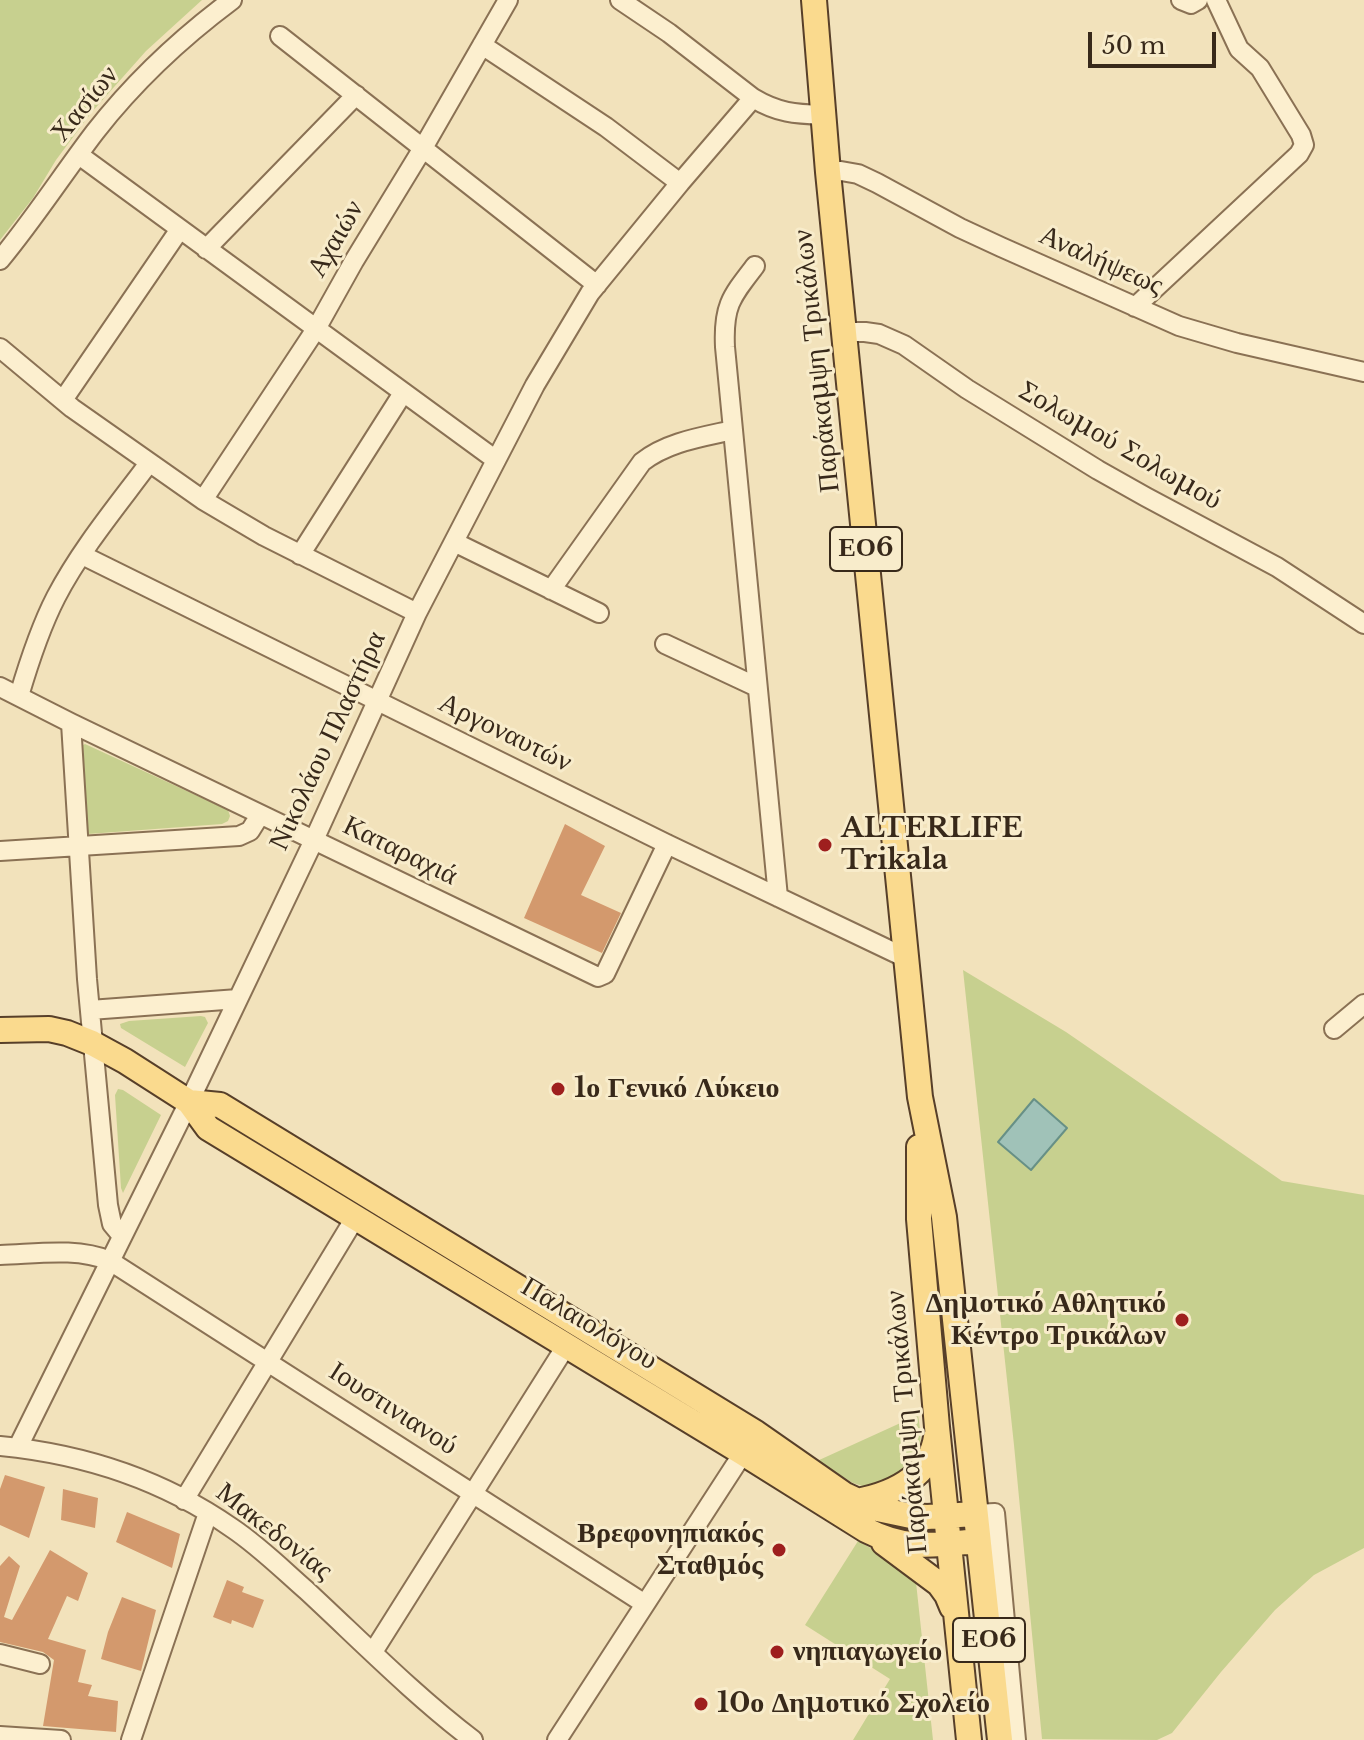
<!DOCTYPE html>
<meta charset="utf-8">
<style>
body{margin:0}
#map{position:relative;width:1364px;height:1740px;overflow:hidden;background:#f2e2bb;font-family:"Libre Baskerville",serif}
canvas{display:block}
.scale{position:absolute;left:1088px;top:32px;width:128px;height:36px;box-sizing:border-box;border:4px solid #38291a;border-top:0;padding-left:10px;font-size:24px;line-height:28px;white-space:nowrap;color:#38291a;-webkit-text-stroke:6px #f8eccb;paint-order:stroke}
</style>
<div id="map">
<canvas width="1364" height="1740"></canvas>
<div class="scale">50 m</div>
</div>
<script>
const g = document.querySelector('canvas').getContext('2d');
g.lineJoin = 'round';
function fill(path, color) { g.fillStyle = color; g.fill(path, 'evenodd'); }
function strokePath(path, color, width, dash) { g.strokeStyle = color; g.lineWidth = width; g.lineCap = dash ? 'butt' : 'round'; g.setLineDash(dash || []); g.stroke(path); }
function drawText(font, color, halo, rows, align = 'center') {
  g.font = font + ' "Libre Baskerville",serif'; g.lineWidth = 6; g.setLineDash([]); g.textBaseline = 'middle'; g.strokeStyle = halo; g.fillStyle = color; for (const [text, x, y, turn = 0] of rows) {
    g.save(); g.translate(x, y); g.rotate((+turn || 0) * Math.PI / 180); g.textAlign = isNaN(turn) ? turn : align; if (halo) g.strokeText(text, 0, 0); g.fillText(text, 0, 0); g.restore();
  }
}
fill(new Path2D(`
 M0,0H202L146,51L91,113L56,160L33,198L0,240Z
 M85,744L228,810L230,816L228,821L222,824L88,834L83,745Z
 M963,970L1066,1032L1282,1181L1364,1195V1548L1314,1575L1275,1610L1221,1672L1172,1733L1157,1740L1042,1739L1014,1445Z
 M201,1016L205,1017L208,1023L185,1067L121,1028L120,1024L129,1021Z
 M118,1089L123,1090L161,1115L123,1193L121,1188L115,1095Z
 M918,1415C927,1467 912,1466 872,1489L853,1483L817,1461Z
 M858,1541L915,1573L933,1740H853L890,1679L805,1625Z`), '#c7d08f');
const water = new Path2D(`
 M1034,1099L1067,1128L1031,1170L998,1142Z`);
fill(water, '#a0c2b8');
strokePath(water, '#679086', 2);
fill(new Path2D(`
 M565,824L605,846L581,895L621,913L602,953L524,918Z
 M5,1475L45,1487L29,1538L0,1525V1489Z
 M63,1489L98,1498L95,1528L61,1520Z
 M127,1512L180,1534L172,1568L116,1542Z
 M50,1550L88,1573L78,1601L67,1596L48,1639L86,1650L78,1682L92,1685L88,1696L118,1701L116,1732L43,1726L54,1660L43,1652L0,1642V1566L9,1556L20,1566L4,1617L12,1620Z
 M227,1580L244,1587L242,1592L264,1600L253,1628L232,1620L231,1624L213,1617Z
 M122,1597L156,1610L141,1671L101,1659L108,1632Z`), '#d3996d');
const minor = new Path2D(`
 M620,0L669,33L753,98C778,113 795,114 823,115
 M1181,0L1191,4L1198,0
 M280,36L597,285
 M482,45L606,127L680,183
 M79,155L496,460
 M828,172L841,171L858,174L877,183L960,228L1001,247L1179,326L1237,343L1364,372
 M206,249L356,95
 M0,260C34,219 63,174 95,132C134,82 181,38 232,0
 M755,266C731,297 723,306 725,347L778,897
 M1135,307L1299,154L1304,145L1301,135L1260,68L1239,49L1216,0
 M845,332H865L879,334L904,345L967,389L1098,470L1146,497L1277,567L1364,624
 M0,348L72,408L203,500L264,536L417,613
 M63,400L180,229
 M203,500L316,329L354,261L423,148L508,0
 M454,542L599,613
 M82,555L667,844L906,958
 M300,555L403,393
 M551,590L642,462C667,442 702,437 733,430
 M665,644L757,687
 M0,687L71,723L598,977L605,974L667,844
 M19,696C29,662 40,628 56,597C81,549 117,506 149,463
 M71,723L87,979L108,1205L112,1224L122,1236
 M0,851L239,836L250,831L260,815
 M90,1010L238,999
 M1334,1029L1364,1004
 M0,1255C36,1254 76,1247 110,1261L645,1604
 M0,1446C83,1454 163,1480 232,1528C259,1546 282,1569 306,1590C361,1641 414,1695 473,1740
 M18,1447L189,1102L314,840L417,613L535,385L590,293L680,183L753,98
 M184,1500L355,1218
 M975,1514L995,1513L1016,1740
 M373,1652L566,1346
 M0,1654L40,1664
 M0,1736L61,1740
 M131,1740L208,1513
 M557,1740L749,1444`);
const major = new Path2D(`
 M814,0L828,172L920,1097L944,1217L1000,1740
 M0,1030L49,1029L67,1033L92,1043L125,1061L189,1102L208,1128L743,1453L866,1530C907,1551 934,1545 978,1541
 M189,1102L220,1105L756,1433L845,1495L873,1508L911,1516L927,1517L975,1514
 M919,1147V1219L937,1427L969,1740
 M857,1501C893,1494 930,1477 936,1437
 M884,1543L939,1584L947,1595L952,1607`);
strokePath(minor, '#8a7154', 22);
strokePath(major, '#573f29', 28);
strokePath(minor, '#fcefcf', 18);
strokePath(major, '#fada8e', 24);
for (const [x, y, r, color] of [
 [825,845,8,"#9e1f1e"],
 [558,1089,8,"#9e1f1e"],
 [1182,1320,8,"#9e1f1e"],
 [779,1550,8,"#9e1f1e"],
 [777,1652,8,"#9e1f1e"],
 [701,1704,8,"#9e1f1e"]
]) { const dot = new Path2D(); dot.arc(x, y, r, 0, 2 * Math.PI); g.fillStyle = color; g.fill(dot); strokePath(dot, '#f8eccb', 3); }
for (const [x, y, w] of [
 [866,549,72],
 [989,1640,72]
]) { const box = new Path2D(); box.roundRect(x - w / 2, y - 22, w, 44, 6); g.fillStyle = '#f8eccb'; g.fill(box); strokePath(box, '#38291a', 2); }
drawText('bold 26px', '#38291a', null, [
 ["ΕΟ6",866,549],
 ["ΕΟ6",989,1640]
]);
drawText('28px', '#38291a', '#f8eccb', [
 ["Χασίων",85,104,-51],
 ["Αχαιών",336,239,-60],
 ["Αναλήψεως",1101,261,24],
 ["Παράκαμψη Τρικάλων",817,361,-96],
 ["Σολωμού Σολωμού",1120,446,30],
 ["Αργοναυτών",505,733,26],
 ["Νικολάου Πλαστήρα",328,741,-65],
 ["Καταραχιά",400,851,26],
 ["Παλαιολόγου",589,1324,31],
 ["Ιουστινιανού",393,1409,33],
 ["Παράκαμψη Τρικάλων",907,1422,-95],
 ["Μακεδονίας",274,1532,38]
]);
drawText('bold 28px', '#38291a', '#f8eccb', [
 ["ALTERLIFE",841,829],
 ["Trikala",841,861],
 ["1ο Γενικό Λύκειο",574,1089],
 ["Δημοτικό Αθλητικό",1166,1304,"right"],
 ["Κέντρο Τρικάλων",1166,1336,"right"],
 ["Βρεφονηπιακός",763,1534,"right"],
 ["Σταθμός",763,1566,"right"],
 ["νηπιαγωγείο",793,1652],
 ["10ο Δημοτικό Σχολείο",717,1704]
], 'left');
</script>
